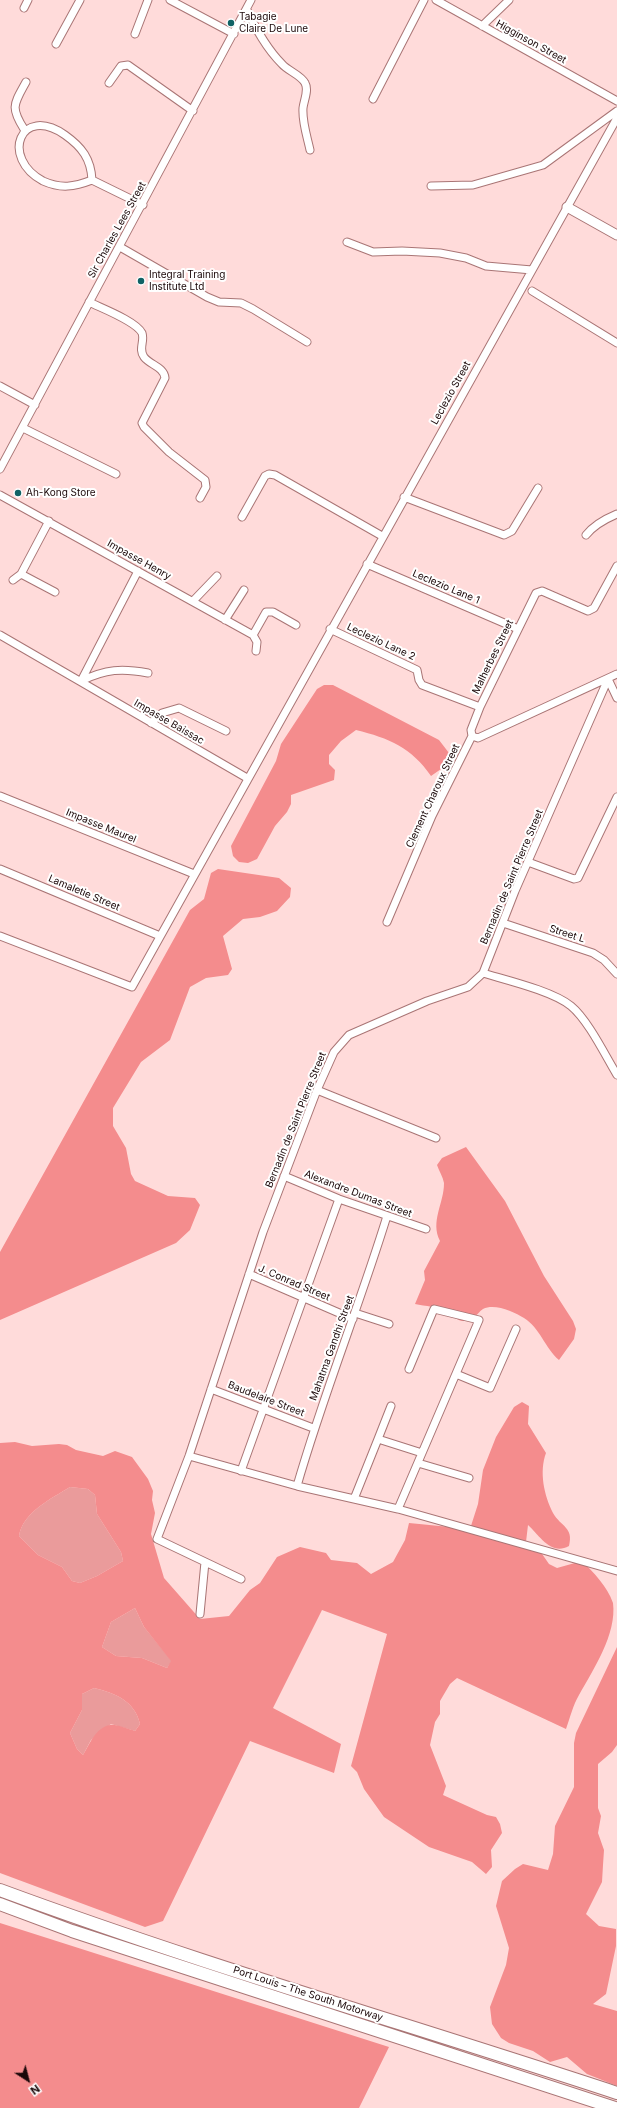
<!DOCTYPE html>
<meta charset="utf-8">
<style>
body{margin:0}
#map{position:relative;width:617px;height:2108px;overflow:hidden;background:#ffdbda;font-family:Inter,sans-serif}
canvas{display:block}
.north{position:absolute;left:8px;top:2060px;width:40px;height:40px;-webkit-text-stroke:3px #fff;paint-order:stroke;rotate:144deg;font-size:11px;font-weight:700;line-height:16px;text-align:center;color:#1a0708}
.north::after{content:'';display:block;margin:auto;width:14px;height:18px;background:#1a0708;clip-path:polygon(50% 0,100% 100%,50% 72%,0 100%)}
</style>
<div id="map">
<canvas width="617" height="2108"></canvas>
<div class="north">N</div>
</div>
<script>
const g = document.querySelector('canvas').getContext('2d');
g.lineJoin = 'round';
function fill(path, color) { g.fillStyle = color; g.fill(path, 'evenodd'); }
function strokePath(path, color, width, dash) { g.strokeStyle = color; g.lineWidth = width; g.lineCap = dash ? 'butt' : 'round'; g.setLineDash(dash || []); g.stroke(path); }
function drawText(font, color, halo, rows, align = 'center') {
  g.font = font + ' Inter,sans-serif'; g.lineWidth = 4; g.setLineDash([]); g.textBaseline = 'middle'; g.strokeStyle = halo; g.fillStyle = color; for (const [text, x, y, turn = 0] of rows) {
    g.save(); g.translate(x, y); g.rotate((+turn || 0) * Math.PI / 180); g.textAlign = isNaN(turn) ? turn : align; if (halo) g.strokeText(text, 0, 0); g.fillText(text, 0, 0); g.restore();
  }
}
fill(new Path2D(`
 M70,1487L88,1489L95,1495L97,1514L121,1552L123,1561L97,1576L80,1583L72,1581L62,1567L38,1555L19,1536C23,1512 51,1499 70,1487Z
 M135,1608L144,1627L172,1661L167,1668L142,1658L116,1656L102,1647L111,1622Z
 M94,1688C115,1693 135,1701 140,1724L135,1731L111,1724L91,1740L83,1755L77,1749L70,1733L82,1710V1694Z`), '#ea9b9b');
fill(new Path2D(`
 M324,685H333L439,740L449,753L441,769L431,776C412,748 389,738 356,730L341,741L329,755V764L335,770L334,780L291,795V804L287,812L275,826L257,859L248,863L239,862L233,856L231,846L276,761L281,744L317,689Z
 M218,869L279,878L291,888L290,897L277,911L260,917L243,919L223,936L232,969L228,975L206,978L190,987L170,1040L141,1062L113,1108V1126L126,1148L131,1174L135,1181L168,1196L195,1198L200,1205L190,1230L176,1243L0,1320V1252L190,910L204,899L211,873Z
 M466,1147L505,1201L544,1276L573,1321L576,1329L574,1339L559,1360C545,1348 540,1328 524,1318C514,1312 495,1303 483,1309C476,1314 473,1322 463,1321C457,1321 453,1315 448,1312C439,1307 425,1306 415,1304L425,1280L424,1271L440,1241C430,1221 444,1204 444,1183C443,1177 439,1171 437,1165L442,1158Z
 M522,1402L529,1406L528,1424L546,1453C539,1472 544,1495 553,1513C561,1527 574,1527 569,1546C551,1556 540,1536 528,1525L526,1542L540,1551L549,1564L557,1568L582,1561C594,1573 607,1586 613,1603C617,1634 593,1670 579,1695C573,1705 570,1718 566,1729L457,1678L450,1684L440,1701V1714L435,1722L430,1745L446,1786L443,1795L487,1815L496,1817L500,1824L502,1833L491,1850L492,1867L486,1874L472,1862L429,1847L384,1817L364,1789L357,1772L351,1766L387,1634L322,1610L273,1708L341,1744L334,1773L250,1741L163,1921L145,1927L0,1873V1443L15,1442L32,1446L59,1444L67,1445L76,1450L103,1456L115,1451L132,1457L148,1479L153,1491L152,1500L155,1513L151,1534L164,1578L200,1619L229,1616L250,1590L260,1583L277,1557L300,1547L326,1553L331,1560L357,1563L371,1574L393,1562L405,1540L409,1523L470,1529L478,1504L483,1470L496,1437L514,1407ZM70,1487L88,1489L95,1495L97,1514L121,1552L123,1561L97,1576L80,1583L72,1581L62,1567L38,1555L19,1536C23,1512 51,1499 70,1487ZM135,1608L144,1627L171,1661L167,1668L142,1658L116,1656L102,1647L111,1622ZM94,1688C115,1693 135,1701 140,1724L135,1731C128,1729 117,1724 110,1725C96,1727 89,1745 83,1755L77,1749L70,1733L82,1710V1694Z
 M617,1647V1745L612,1752L598,1764V1808L601,1816L598,1833L604,1850L603,1865L602,1882L586,1914L599,1926L616,1929V1946L606,1994L593,2004L617,2011V2086L587,2074L567,2057L550,2062L533,2051L509,2043L501,2038L492,2024L490,2007L506,1965L509,1948L496,1906L502,1881L515,1869L523,1864L548,1870L553,1854L555,1826L574,1787V1743L576,1733Z
 M0,1923L389,2047L359,2108H0Z`), '#f48c8d');
const minor = new Path2D(`
 M170,0L234,34
 M436,0L617,101
 M24,8L28,0
 M247,10C256,29 266,48 282,64C288,71 301,75 305,83C309,90 304,100 303,108C302,122 307,136 310,150
 M482,26L509,0
 M135,34L148,0
 M56,44L80,0
 M109,83L121,66L128,65L193,111
 M373,99L424,0
 M24,129C10,107 14,104 26,82
 M92,180C91,159 82,147 65,135C20,104 0,158 43,181C61,189 74,187 92,180L143,205
 M431,186L473,185L543,165L617,111
 M347,242L373,252L402,251L440,253L466,258L486,266L532,270
 M120,247L207,297L219,302L241,303L253,309L307,342
 M532,291L617,343
 M89,302C101,308 136,321 142,333C145,341 138,349 144,357C150,365 164,367 165,378L142,423L144,427L169,452L205,480L206,487L200,498
 M0,386L35,405
 M23,428L116,474
 M0,469L251,0
 M0,495L253,635L257,642L256,651
 M404,497L504,535L512,531L538,488
 M242,517L265,476L269,474L275,475L382,536
 M586,535C594,525 605,519 617,514
 M367,564L518,629
 M21,574L55,592
 M13,580L21,574L49,521
 M193,601L217,576
 M225,620L244,590
 M330,629L417,670L419,680L422,685L480,707
 M0,635L247,778
 M253,635L266,612H273L296,625
 M608,679L617,698
 M81,681L138,571
 M81,681C106,669 122,668 148,673
 M151,723L162,713L179,708L226,731
 M472,736L471,730L480,707L536,593L542,591L588,611L594,608L617,566
 M472,736L478,738L617,674
 M0,796L194,874
 M528,862L574,879L578,878L617,797
 M0,869L160,936
 M387,922L432,816L472,736
 M503,923L593,953L604,960L617,974
 M0,936L132,987L617,118
 M483,973C506,980 553,991 571,1006C588,1020 605,1055 617,1075
 M317,1090L436,1138
 M284,1176L339,1199L426,1229
 M249,1274L353,1319
 M355,1313L389,1324
 M456,1374L490,1388L516,1329
 M211,1389L313,1428
 M378,1439L391,1406
 M189,1456L297,1486L398,1509L617,1571
 M418,1463L469,1478
 M241,1471L339,1199
 M297,1486C323,1395 359,1307 387,1216
 M354,1499L378,1439L422,1453
 M398,1509L479,1320L434,1309L409,1369
 M241,1579L157,1539L189,1456L263,1232L317,1090L334,1052L349,1035L427,1001L468,987L483,973L515,891L608,679
 M200,1614L205,1562`);
const tertiary = new Path2D(`
 M567,207L617,235`);
const trunk = new Path2D(`
 M0,1890C203,1965 411,2025 617,2093
 M0,1904L72,1931L615,2108`);
strokePath(minor, '#a97575', 9);
strokePath(tertiary, '#a97575', 11);
strokePath(trunk, '#a97575', 14);
strokePath(minor, '#fff', 7);
strokePath(tertiary, '#fff', 9);
strokePath(trunk, '#fff', 12);
for (const [x, y, r, color] of [
 [231,23,4,"#106265"],
 [141,281,4,"#106265"],
 [18,493,4,"#106265"]
]) { const dot = new Path2D(); dot.arc(x, y, r, 0, 2 * Math.PI); g.fillStyle = color; g.fill(dot); strokePath(dot, '#fff', 1.5); }
drawText('10px', '#1a0708', '#fff', [
 ["Tabagie",239,17],
 ["Claire De Lune",239,29],
 ["Integral Training",149,275],
 ["Institute Ltd",149,287],
 ["Ah-Kong Store",26,493]
], 'left');
drawText('10px', '#1a0708', '#fff', [
 ["Higginson Street",531,42,29],
 ["Sir Charles Lees Street",117,230,-61],
 ["Leclezio Street",451,393,-61],
 ["Impasse Henry",139,560,29],
 ["Leclezio Lane 1",446,587,23],
 ["Leclezio Lane 2",381,642,25],
 ["Malherbes Street",493,657,-64],
 ["Impasse Baissac",169,722,30],
 ["Clement Charoux Street",433,796,-65],
 ["Impasse Maurel",101,826,22],
 ["Bernadin de Saint Pierre Street",512,877,-67],
 ["Lamaletie Street",84,893,23],
 ["Street L",567,934,18],
 ["Bernadin de Saint Pierre Street",296,1120,-68],
 ["Alexandre Dumas Street",358,1194,21],
 ["J. Conrad Street",294,1283,23],
 ["Mahatma Gandhi Street",332,1348,-70],
 ["Baudelaire Street",266,1399,21],
 ["Port Louis – The South Motorway",308,1994,18]
]);
</script>
